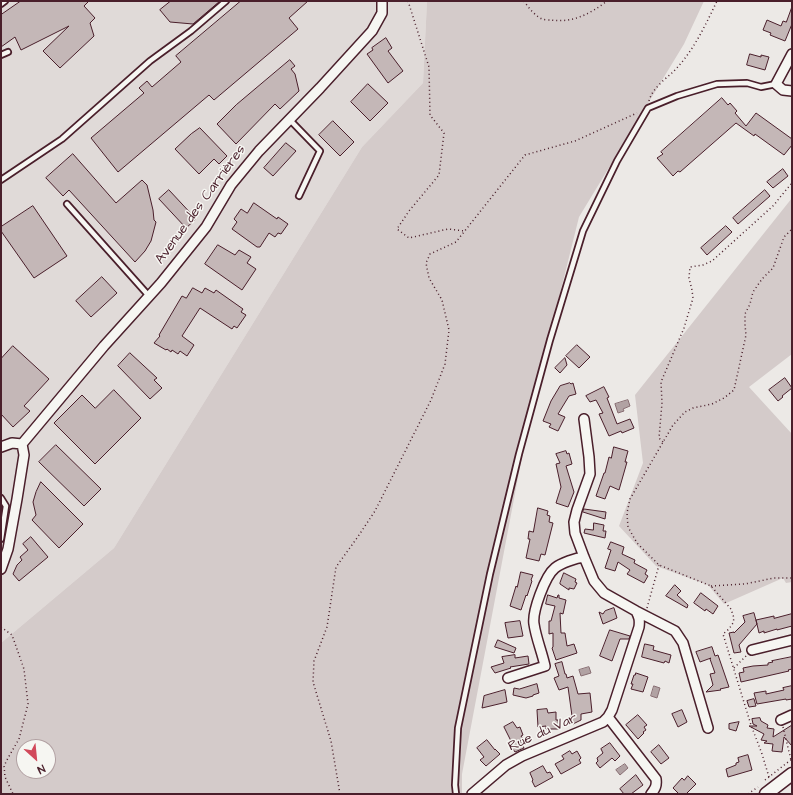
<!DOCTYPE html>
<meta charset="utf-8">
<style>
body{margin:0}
#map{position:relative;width:793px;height:795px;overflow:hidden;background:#ece9e6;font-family:"Architects Daughter",sans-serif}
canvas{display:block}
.frame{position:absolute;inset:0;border:2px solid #4a1f2b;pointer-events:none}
.north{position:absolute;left:16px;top:739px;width:40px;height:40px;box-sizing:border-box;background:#f6f6f2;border:1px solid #b1a0a2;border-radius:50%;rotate:153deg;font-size:11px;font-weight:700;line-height:16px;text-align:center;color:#4a1f2b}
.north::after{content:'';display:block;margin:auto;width:14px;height:18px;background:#d1495b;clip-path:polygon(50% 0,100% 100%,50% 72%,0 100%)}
</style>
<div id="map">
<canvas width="793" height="795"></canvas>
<div class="frame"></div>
<div class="north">N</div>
</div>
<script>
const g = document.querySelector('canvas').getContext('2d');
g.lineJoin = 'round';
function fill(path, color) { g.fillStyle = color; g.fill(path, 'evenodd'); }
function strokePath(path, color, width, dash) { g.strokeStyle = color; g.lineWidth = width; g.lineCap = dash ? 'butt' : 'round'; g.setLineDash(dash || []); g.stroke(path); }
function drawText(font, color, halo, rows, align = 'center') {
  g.font = font + ' "Architects Daughter",sans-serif'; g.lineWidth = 3; g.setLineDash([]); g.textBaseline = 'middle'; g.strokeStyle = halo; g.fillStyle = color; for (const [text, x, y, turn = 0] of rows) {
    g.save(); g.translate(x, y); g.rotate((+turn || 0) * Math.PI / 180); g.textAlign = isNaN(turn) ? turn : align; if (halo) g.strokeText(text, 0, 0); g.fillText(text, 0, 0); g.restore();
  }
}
fill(new Path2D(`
 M1,1H427L423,83L362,147L114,548L1,643Z`), '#e0dad8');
fill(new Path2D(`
 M427,1H704L684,44L579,217L530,414L462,774V794H1V643L114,548L362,147L423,83ZM24,747H48V771H24Z
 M792,198V354L749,387L792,434V582L786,583L783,578L724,604L708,585L656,566L619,526L643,463L635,395Z`), '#d4cbca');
const water = new Path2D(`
 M628,400L630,406L623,409L624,411L618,413L615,404Z
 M589,667L591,673L581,676L579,670Z
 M654,686L660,688L657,698L651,696Z
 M625,764L628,768L620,775L616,770Z`);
fill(water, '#b1a2a3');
strokePath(water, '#886e73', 1);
const building = new Path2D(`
 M21,1H89L84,6L95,18L90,23L94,36L60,68L43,51L69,26L21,50L15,37L1,47V15Z
 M171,1H220L193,24L170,22L160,10Z
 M241,1H308L289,18L298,29L214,100L209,95L118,172L91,138L144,93L139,88L147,81L152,87L181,62L176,56Z
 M792,7V24L785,41L770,35L771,33L763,30L767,20L781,26L783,21L786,22Z
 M386,38L392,48L388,51L403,71L388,83L367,54L373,50L372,48Z
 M750,54L761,57V55L769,57L765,70L747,65Z
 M290,60L295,66L291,69L295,74L299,91L280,109L275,104L236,144L217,124L236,105Z
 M368,84L388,103L370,121L351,102Z
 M722,98L728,105L730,103L737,111L735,113L746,126L756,113L792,139V145L784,155L755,134L754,136L736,123L680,172L678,171L673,176L657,158L663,154L661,152Z
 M333,121L354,142L340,156L319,135Z
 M200,128L227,156L219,164L214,159L199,174L175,149L191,134Z
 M286,143L296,151L273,176L264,168Z
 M73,154L116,203L142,180L147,185L153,210L154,220L156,222L151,241L145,251L135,262L69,190L63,196L46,178Z
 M783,169L788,176L773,188L767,182Z
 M169,190L196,219L186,228L159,199Z
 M765,190L770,196L738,224L733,218Z
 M254,203L277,219L278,217L288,224L281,234L278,233L275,237L269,233L260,247H257L232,229L237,222L234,219L241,209L247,213Z
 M33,206L67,256L34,278L1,231V227Z
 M726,226L732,232L707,255L701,248Z
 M218,245L235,255L239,250L251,257L247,263L256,269L242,290L205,264Z
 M102,277L117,293L91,317L76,301Z
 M193,288L202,293L205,288L214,293L216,290L243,309L241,312L246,315L237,328L234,326L232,329L200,308L182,336L194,345L187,356L180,351L178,354L172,350L171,352L167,349L166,350L154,343L160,336L159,335L182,296L186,298Z
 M577,345L590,357L579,368L566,356Z
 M13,346L49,379L24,406L30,411L13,427L1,414V359Z
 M130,353L157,378L154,380L162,388L150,399L118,366Z
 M565,358L567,365L560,373L555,368Z
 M785,378L792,388L782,396L783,397L778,401L769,390Z
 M570,383L571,384L573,383L576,394L569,396L558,414L565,417L558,431L549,427L551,424L543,421L551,401L560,386Z
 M604,387L609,397L607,398L617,424L630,419L634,428L622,433L621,431L609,436L599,414L603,413L596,400L590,402L586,396Z
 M114,390L141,418L95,464L54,423L82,395L95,408Z
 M56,445L101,489L84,506L39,462Z
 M614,447L628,451L625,462H627L619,490L610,486L605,499L596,496L604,473H605L609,457L611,458Z
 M566,451L567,454L569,453L572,464L566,466L574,492L568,507L556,503L561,487L556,464L560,463L556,454Z
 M41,482L83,524L59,548L32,520L36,515L33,502L36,492Z
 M538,508L548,511L547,515L550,516L549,522L553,523L545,555L541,554L539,561L526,558L530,539H528L529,531L533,532Z
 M584,509L606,512L605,519L583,512Z
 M594,523L604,525L603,531H606L605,538L584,533L585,529L593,530Z
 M31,537L48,557L19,581L13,574L17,565L22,560L20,557L28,550L23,544Z
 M611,542L624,547L622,554L635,560L634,563L647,570L645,574L648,576L644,583L627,574L630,570L618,562L615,571L605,568L611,550L608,549Z
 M521,572L533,575L531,580L532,581L527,596L526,595L521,610L510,606L516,586L517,587Z
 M564,573L576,579L575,582L577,583L574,589L569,588V590L560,584V583Z
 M675,585L681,591L677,595L688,605L687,608L666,596Z
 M701,593L718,606L713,614L706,609L705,611L694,603Z
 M548,595L557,598L558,595H559V598L566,600L563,614L560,613L561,633H565L567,646L574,644L577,653L556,660L552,648L553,647V633L549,634V621H551L555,606L546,604Z
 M614,608L617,618L603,624L599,612L603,614L605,611Z
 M754,613L757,624L739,645L741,652L734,653L729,633L734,632V633L745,622L743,616Z
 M792,614V626L777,630V629L764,633V631L759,633L756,620L774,616V618Z
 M520,621L523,636L508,638L505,623Z
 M610,630L630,636L629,639H620L612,661L600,656Z
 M498,640L516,648L514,653L495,647Z
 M645,644L654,646L653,650L671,655L669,663L665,661L664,663L642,657Z
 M712,647L715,656L718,655L729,687L720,689L721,690L706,692L713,685L710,674L715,673L710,659L711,658L700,662L696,652Z
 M515,655V658L528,656L529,664L510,667L511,668L495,673L491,667L504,663L502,657Z
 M792,657V669L788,670L789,671L741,682L739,673L744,672L743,668L753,666L768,665V663L773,662L772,661Z
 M562,662L565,674H566L567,678L573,676L578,694L590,693L592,712L581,714V720L573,724L570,717L572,716L568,687L559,690L554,678L559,676L555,664Z
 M636,673L648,677L643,692L631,689L633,684H631L634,675H635Z
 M537,684L539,693L533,695V696L526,698L513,695L514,688L519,689Z
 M792,686V699L786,700V699L757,704L754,693L766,691V694L784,690L783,688Z
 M505,690L507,702L482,708L484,696Z
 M754,699L756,706L749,707L747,701Z
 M547,709L548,713L556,712V720H558L559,729H546V726L538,727L537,710Z
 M682,710L687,722L678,727L672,714Z
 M638,715L647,725L644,727L646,730L643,732L644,733L638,739L626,725Z
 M760,718L761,721L768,725L767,728L774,729L773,737L792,725V746L784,737L782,752L772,751L773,744L764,743L767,741L761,740L764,734L749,726H757L753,724L752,719Z
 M513,722L517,728L520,727L523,735L521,736L523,739L520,741L524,748L515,752L508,742L511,741L504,727Z
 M739,722L736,731L729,729V724Z
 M487,740L495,750V749L500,754L486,766L480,760L484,757L477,748Z
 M610,743L620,756L615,761L612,758L600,768L596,763L598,761L597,758L603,753L601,749Z
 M659,745L669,758L661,764L651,752Z
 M570,751L572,754L577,751L581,758L579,760L581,763L561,774L555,764L564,759L562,756Z
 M748,755L752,770L728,777L726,769L736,765V763L739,762L738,758Z
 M543,766L547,773L550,772L553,777L535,787L532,781L533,780L530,773Z
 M636,775L643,785L631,794H624L620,789Z
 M688,776L696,784L686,794H679L673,788L682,778L684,780Z`);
fill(building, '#c4b7b7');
strokePath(building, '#4a1f2b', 1);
const service = new Path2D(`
 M1,4L5,1
 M1,55L8,52
 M289,119L320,151L299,196
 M1,180L62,139L150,61L191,31L226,1
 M67,204L149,296
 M1,498L6,506L1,539
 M456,794L455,785L458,728L490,574L519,454L550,340L583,231L617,161L648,108L677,96L717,84L747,83L761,87L776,84`);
const minor = new Path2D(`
 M792,54L776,84L783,90L792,91
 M584,419L589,457L590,474L577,510L574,522L575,533L584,557L594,581L604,593L636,611L675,631L683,643L708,728
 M22,444L104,346L161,283L206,227L231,185L259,151L320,88L372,31L382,13V1
 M1,447L12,443L22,444
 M1,569L8,549L17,499L24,455L22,444
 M752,650L792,640
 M508,678L545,666C542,652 536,638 534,624C532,612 545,576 555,568C561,563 576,558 584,557
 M608,717L656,779C657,786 655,789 651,794
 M781,720L792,715
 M472,794L506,765L522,756L603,722L608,717L612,710L639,627C640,620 639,617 636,611`);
const secondary = new Path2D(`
 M766,794L792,774`);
strokePath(service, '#4a1f2b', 8);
strokePath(minor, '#4a1f2b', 12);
strokePath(secondary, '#4a1f2b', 15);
strokePath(new Path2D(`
 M408,1L429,67L430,115L444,133L439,175L409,211L397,229L409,238L448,229L465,231
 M524,1C528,7 535,16 542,19C545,20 549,20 551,20C573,23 590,14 607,1
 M649,101C652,89 664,80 673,72C693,52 705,26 717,1
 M663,442L659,438L662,403L661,382L684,328L693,298L692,290L689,278L690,267L703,265L712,261L774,205L781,196L792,183
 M711,586L745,584L774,578H792
 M647,608L659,565
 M1,627L12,635L24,669L28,704L19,739L8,758L4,766L5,777L13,794
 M734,668L747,655
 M783,727L791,760
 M769,777L762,754L751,725L723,634L729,629L733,623L734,618L731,609L711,586L659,565L637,543L628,527L627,513L630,499L673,425L685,412L693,408L712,404L724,398L734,390L746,335L745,325V314L750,304L753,292L762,279L773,268L784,237L792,229
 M765,780L792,759
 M340,794L331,741L313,682L314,661L327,627L336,567L357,538L375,511L431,400L445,364L449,330L442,300L429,278L426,263L430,254L456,242L525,155L575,141L637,113
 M748,794L758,787`), '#4a1f2b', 1.5, [1, 3]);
strokePath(service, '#f6f6f2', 4.5);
strokePath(minor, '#f6f6f2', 9);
strokePath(secondary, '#f6f6f2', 12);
drawText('14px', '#4a1f2b', '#f6f6f2', [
 ["Avenue des Carrières",201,205,-54],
 ["Rue du Var",543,733,-24]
]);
</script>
